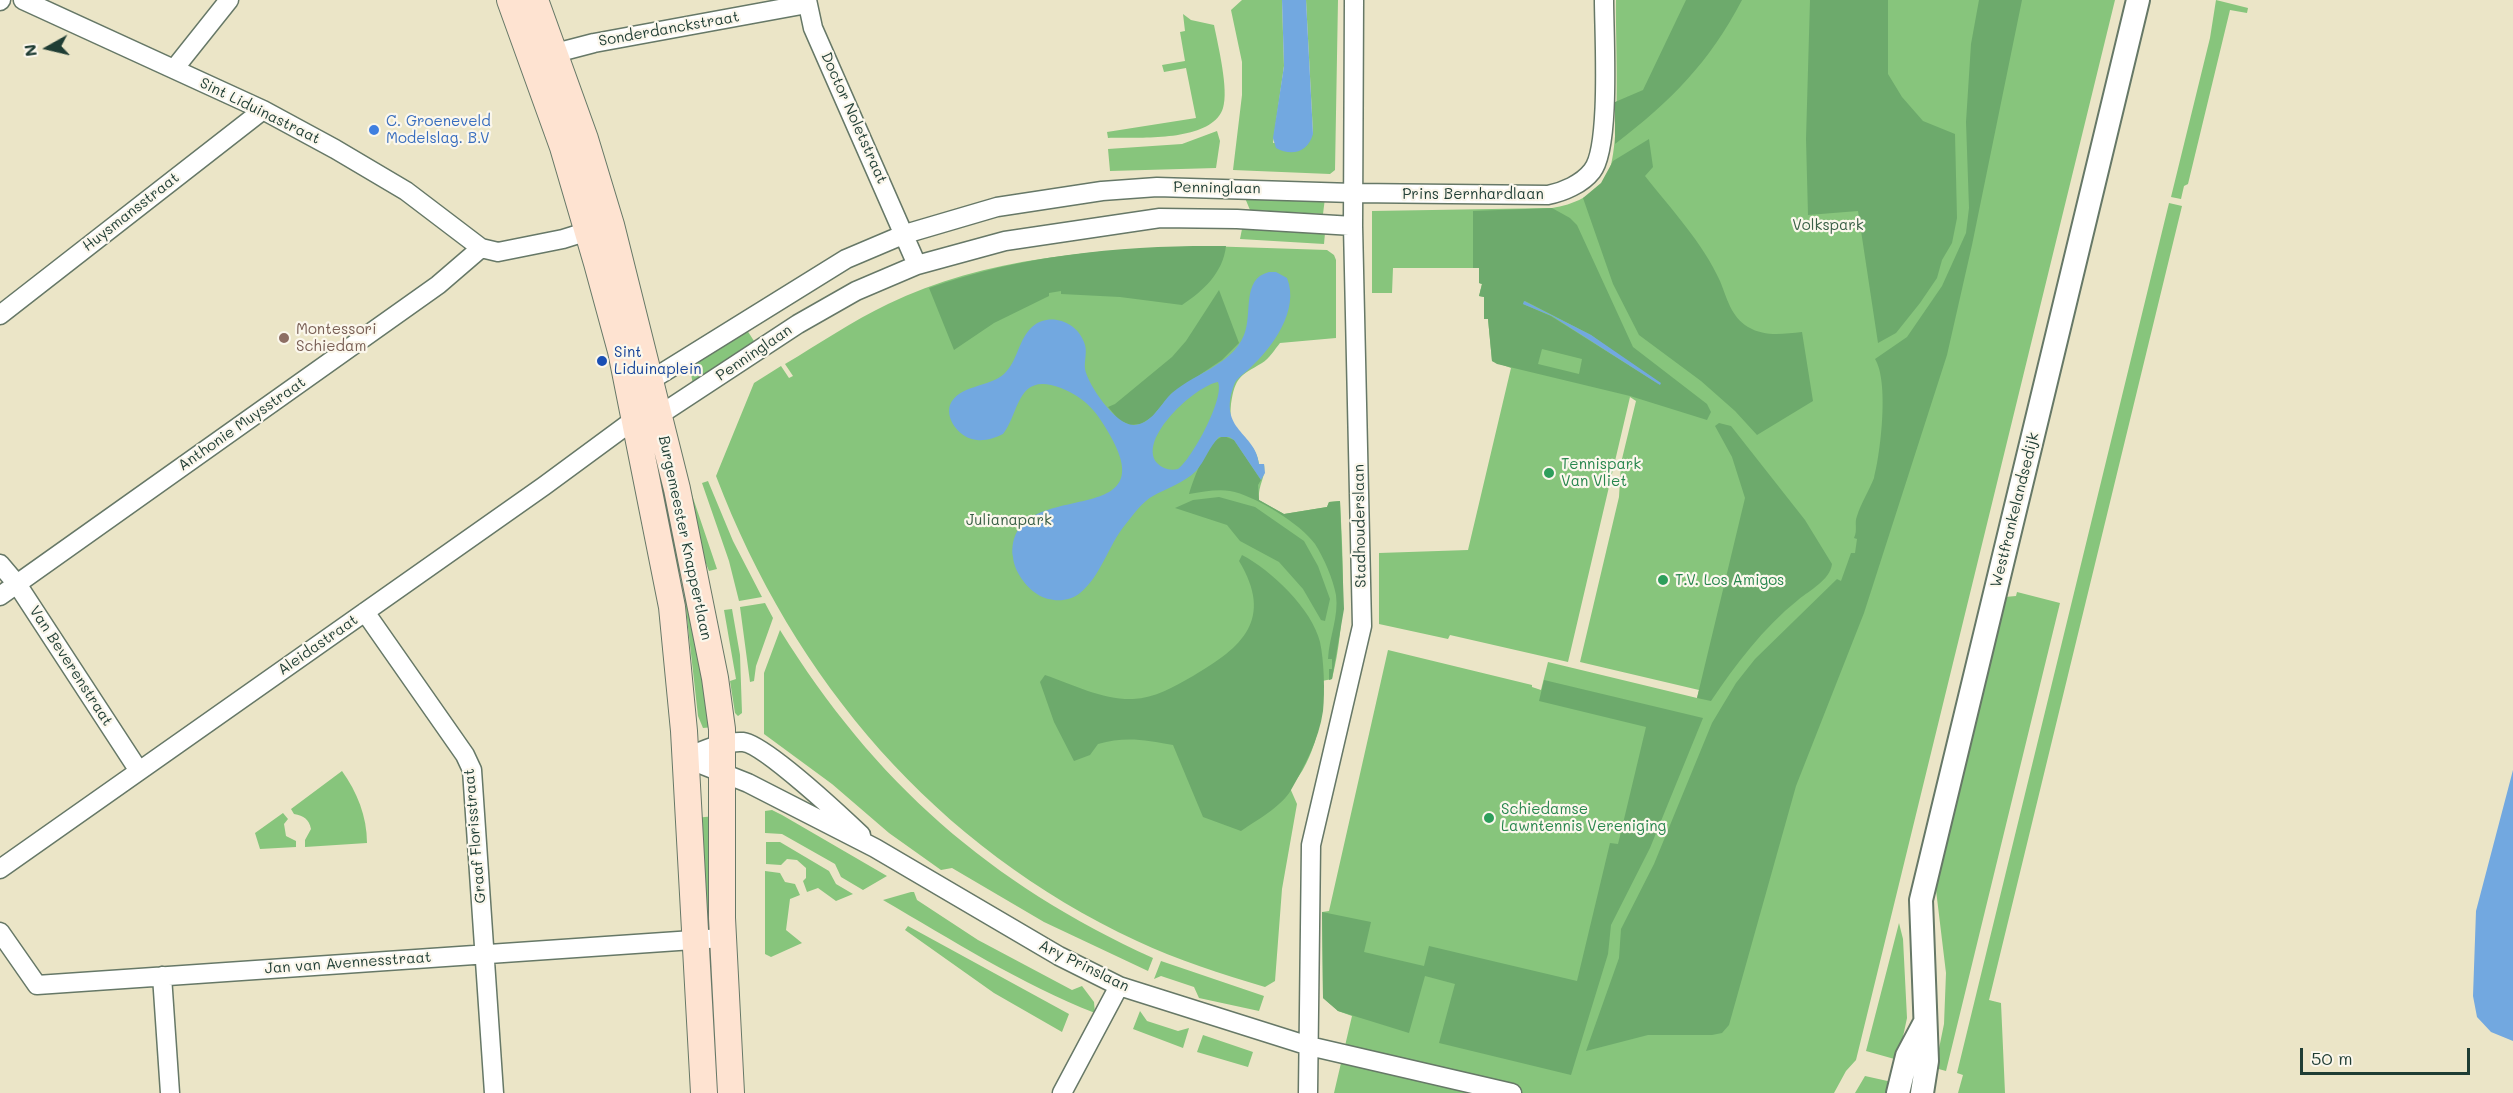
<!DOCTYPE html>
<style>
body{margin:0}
#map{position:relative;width:2513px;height:1093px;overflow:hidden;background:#ebe5c7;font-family:Mali,sans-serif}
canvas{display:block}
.north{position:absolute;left:18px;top:18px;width:60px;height:60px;-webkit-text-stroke:4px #fbf7ec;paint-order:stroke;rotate:262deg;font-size:16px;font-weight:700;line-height:24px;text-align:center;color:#1f3d34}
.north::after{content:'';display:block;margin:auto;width:21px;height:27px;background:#1f3d34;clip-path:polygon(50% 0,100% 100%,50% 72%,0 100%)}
.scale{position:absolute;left:2300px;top:1048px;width:170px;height:27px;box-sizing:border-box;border:3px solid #1f3d34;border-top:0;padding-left:8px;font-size:18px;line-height:21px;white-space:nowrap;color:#1f3d34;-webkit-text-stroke:4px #fbf7ec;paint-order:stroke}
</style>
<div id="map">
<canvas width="2513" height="1093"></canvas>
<div class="north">N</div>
<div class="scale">50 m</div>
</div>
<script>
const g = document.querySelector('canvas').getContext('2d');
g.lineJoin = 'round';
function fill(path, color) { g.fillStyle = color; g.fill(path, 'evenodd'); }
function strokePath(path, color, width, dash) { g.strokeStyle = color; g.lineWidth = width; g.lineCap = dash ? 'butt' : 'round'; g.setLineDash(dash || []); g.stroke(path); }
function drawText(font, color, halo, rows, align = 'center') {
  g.font = font + ' Mali,sans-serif'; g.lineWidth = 4.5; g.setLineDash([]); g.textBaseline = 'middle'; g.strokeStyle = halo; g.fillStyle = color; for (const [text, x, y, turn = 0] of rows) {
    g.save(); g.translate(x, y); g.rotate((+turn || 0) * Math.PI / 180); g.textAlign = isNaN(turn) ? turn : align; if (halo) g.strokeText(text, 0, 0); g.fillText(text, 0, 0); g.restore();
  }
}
fill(new Path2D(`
 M1242,0H1282L1284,66L1273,143L1313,134L1306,0H1338L1335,170L1330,174L1233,170L1242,95V62L1231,10Z
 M1616,0H2115L1856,1060L1846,1071L1834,1093H1334L1352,1016L1338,1011L1323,998L1322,912L1329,911L1388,650L1532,685V687L1541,690L1548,662L1697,698L1699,690L1580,662L1619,497L1621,463L1636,401L1630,397L1568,662L1450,635L1448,639L1379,624V553L1468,550L1511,368L1492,361L1488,319H1484V297L1479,296L1482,284L1479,283V268H1393L1392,293H1372V211L1552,208C1573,205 1595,195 1607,176C1622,150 1615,36 1616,0Z
 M2216,0L2248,8L2247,13L2230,10L2188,184L2184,186L2181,199L2171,197L2210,38Z
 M1183,14L1191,20L1214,25C1218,45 1229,90 1223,108C1212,143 1137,137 1108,138L1107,132L1196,118L1186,68L1164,72L1162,65L1185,61L1180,32L1185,31Z
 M1217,131L1220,141L1216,168L1110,171L1108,149L1182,144Z
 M1245,198H1325L1323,214L1250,210Z
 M2169,203L2182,206L1989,1000L2001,1003L2005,1093H1958L1963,1075L1957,1073Z
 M1242,229L1325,233L1324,244L1240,239Z
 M1206,246L1327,250L1334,255L1336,260V338L1280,343C1275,349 1269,359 1262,363C1240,376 1235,377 1231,404C1230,415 1230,421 1237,430C1247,441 1257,449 1259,464H1264C1266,478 1258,484 1259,500L1284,514L1327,507L1329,502L1340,501C1343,562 1347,619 1332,679L1322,681C1323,718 1316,758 1290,788L1297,804L1282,889L1275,981L1265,987C1221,974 1178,960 1137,941C936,847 794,681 716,476L754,383L781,366L789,378L793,376L785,364C819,344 852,321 888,304C984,257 1101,249 1206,246Z
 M745,327L754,341L693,384L689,365Z
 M708,481L733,541L762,597L739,601L729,561L702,483Z
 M691,492L717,569L709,571L693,532Z
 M672,496L714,727L703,728L698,716L683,582L663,531L657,499Z
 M2017,592L2060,603L1946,1071L1935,1068L1944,1024L1946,973L1936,890L2005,597L2016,596Z
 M765,603L773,618L756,666L754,681L750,682L740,607Z
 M732,609L740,655L742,713L738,716L735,713L730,681L736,679L724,610Z
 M780,630C875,783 989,883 1153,958L1148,971L1044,922L952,868L941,870L889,833L832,784L764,734V673Z
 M342,771C357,792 367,816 367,843L305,847V840L311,829C309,819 304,816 294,814L291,809Z
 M772,810L782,815L887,876L863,890L841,877L835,864L782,834L765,833V811Z
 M283,813L288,819L284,824L286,836L296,841V847L260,849L255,833Z
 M716,816L710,917L701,918L694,818Z
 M766,842H780L829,871L836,884L853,894L836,901L818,888L807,892L803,881L806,878V868L797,860L787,859L781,865L766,864Z
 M765,871L780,873L785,882L795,884L800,895L790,899L786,930L802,943L771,957L765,954Z
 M911,892H914L917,900L978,940L1072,990L1082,986L1094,1002L1095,1013C1021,984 952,940 883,900Z
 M1899,923L1903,939L1907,1018L1898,1060L1866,1051Z
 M908,926L1069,1014L1062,1032L994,993L905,930Z
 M1161,961L1264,996L1259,1011L1199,998L1194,987L1161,976L1154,979Z
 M1140,1011L1147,1021L1178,1031L1189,1028L1183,1048L1133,1029Z
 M1203,1035L1253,1052L1248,1067L1197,1052Z
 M1865,1076L1892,1082L1889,1093H1855Z`), '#87c57c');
fill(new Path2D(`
 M1686,0H1742C1709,63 1671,101 1615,144V102L1643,90Z
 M1810,0H1888V74L1902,97L1923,121L1955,134L1957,218L1952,243L1942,260L1937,278L1920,303L1896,333L1878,343L1858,211L1808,215L1806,139Z
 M1979,0H2022L1972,245L1947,355L1864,613L1796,786L1729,1025L1722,1033L1712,1035H1648L1586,1051L1619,958L1621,929L1654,864L1712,723L1736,683L1755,659L1837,579L1841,581L1851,553H1855L1857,539L1854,538C1858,530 1854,523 1857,516C1861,503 1869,491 1874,478C1881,452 1889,381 1875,359L1907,337L1942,286L1966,233L1969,208L1966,122L1971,44Z
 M1649,139L1653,167L1645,176C1671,209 1703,243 1720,281C1727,298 1731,317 1748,327C1765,337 1783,334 1802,332L1813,401L1757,435L1735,411L1701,381L1639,335L1613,284L1583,198L1601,183L1613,161Z
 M1552,208L1570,218L1577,225L1633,347L1707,404L1711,412L1707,420L1630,396L1497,364L1492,361L1488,319H1484V297L1479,296L1482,284L1479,283V268H1473V211ZM1525,301L1591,335L1660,385L1551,316L1523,304ZM1542,349L1582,359L1579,374L1538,364Z
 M1226,246C1223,273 1203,291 1182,305L1120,297L1061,294V291L1049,293V296L994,323L954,350L929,288C1024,254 1126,245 1226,246Z
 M1219,290L1239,343L1222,360L1171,394L1152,417L1141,424L1130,425L1119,420L1108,407L1115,404L1172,357L1186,341Z
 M1719,423L1731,426L1805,520L1832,564C1830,580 1810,590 1798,600C1763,628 1736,664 1711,701L1697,698L1745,498L1732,457L1715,426Z
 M1224,436L1234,440L1261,480L1258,485L1259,500L1284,514L1327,507L1329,502L1340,501L1344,609L1332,679L1329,680V669H1332V659H1328C1329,638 1339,616 1336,595C1333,579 1324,558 1315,544C1301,524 1254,495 1230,491C1217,489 1202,492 1189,494C1194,478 1207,440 1224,436Z
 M1219,497L1255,507L1304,541L1318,566L1330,599L1325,621L1321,620L1303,589L1279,562L1240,541L1227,525L1175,508L1193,500Z
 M1242,555C1271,570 1312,609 1320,642C1324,661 1325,691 1323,711C1319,740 1304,767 1291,790C1281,807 1257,820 1241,831L1203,817L1173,745C1146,740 1125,736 1098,744L1090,755L1074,761L1054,722L1040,682L1045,675C1073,685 1104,700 1133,699C1155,698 1174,687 1193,676C1243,647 1274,619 1239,561Z
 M1544,680L1703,718L1650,848L1611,925L1608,954L1571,1075L1439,1043L1455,984L1425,976L1409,1033L1338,1011L1323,998L1322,912L1371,922L1364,952L1424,966L1429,946L1577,981L1610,843L1618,844L1620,836L1646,727L1539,701Z`), '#6daa6c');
fill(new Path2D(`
 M1282,0H1306L1313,134C1308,152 1292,157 1276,148L1273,138L1284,66Z
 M1269,272H1276L1287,278C1300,310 1272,348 1250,368C1244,374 1236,378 1234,385C1217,431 1256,432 1259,464H1264L1265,473L1261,480L1234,440L1229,437H1219C1209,447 1205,461 1196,471C1184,483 1167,488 1153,496C1143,501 1132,516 1125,525C1108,546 1101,576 1080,593C1068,603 1049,602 1037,594C1026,587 1014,571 1013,557C1006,473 1165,534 1111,437C1098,413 1086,398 1061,388C1016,371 1020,413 1003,434C995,438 985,441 977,440C961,439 945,420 950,405C958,385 990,387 1004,374C1018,361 1018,340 1032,327C1049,312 1076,321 1084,342C1088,351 1084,360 1085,369C1088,385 1116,426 1134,425C1150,424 1158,409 1168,397C1190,374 1231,367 1244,335C1253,314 1241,279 1269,272ZM1218,382C1225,398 1192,459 1178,469C1170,471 1163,469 1157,463C1137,439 1195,386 1218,382Z
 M1524,301L1591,335L1661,383L1660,385L1552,316L1523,304Z
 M2513,770V1041L2491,1032L2477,1017L2473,996L2476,911Z`), '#72a8e0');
const minor = new Path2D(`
 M23,0L263,110L335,149L406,191L481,248L498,252L563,239L598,228
 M807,0L813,28L917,265
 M0,1L1,0
 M544,56L594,43L807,4
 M174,69L229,0
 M0,315L263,110
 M647,390L651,380L846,259L905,234L997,207L1102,191L1157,187L1353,193L1548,195C1563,192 1582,184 1592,171C1611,148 1604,34 1604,0
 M0,564L17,584L139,771
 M0,596L438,285L481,248
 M365,612L465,755L472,770L494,1093
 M685,758L748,783L875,848L1059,956L1119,986L1309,1046L1512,1093
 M685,758C705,750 722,741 743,742C764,744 843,818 861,835
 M0,869L544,486L635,419L658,416L798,324L856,291L917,265L1005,241L1160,218L1237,219L1353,226
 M0,932L37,985L722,938
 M162,976L170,1093
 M1062,1093L1119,986
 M1308,1093L1311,845L1362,626L1353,226L1354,0`);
const tertiary = new Path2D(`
 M1898,1093L1907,1056L1924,1024
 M1922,1093L1927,1061L1921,900L2138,0`);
const secondary = new Path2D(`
 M510,0L563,147L597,263L621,351L672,607L684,731L704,1093
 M535,0L585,139L611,225L677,489L715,678L722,729V918L731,1093`);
strokePath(minor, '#667867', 21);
strokePath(tertiary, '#667867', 26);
strokePath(secondary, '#667867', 28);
strokePath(minor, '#fff', 18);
strokePath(tertiary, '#fff', 22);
strokePath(secondary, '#fee3d1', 26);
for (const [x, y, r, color] of [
 [374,130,6,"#3f7fe0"],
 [284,338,6,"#8d6e63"],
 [602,361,6,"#1a4fb4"],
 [1549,473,6,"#2e9e5b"],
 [1663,580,6,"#2e9e5b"],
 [1489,818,6,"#2e9e5b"]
]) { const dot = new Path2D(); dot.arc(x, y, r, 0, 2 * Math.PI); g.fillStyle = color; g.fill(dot); strokePath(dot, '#fbf7ec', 2); }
drawText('15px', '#1f3d34', '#fbf7ec', [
 ["Sonderdanckstraat",669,29,-10],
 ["Sint Liduinastraat",260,111,26],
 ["Doctor Noletstraat",854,118,66],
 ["Penninglaan",1217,188,1],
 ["Prins Bernhardlaan",1473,194],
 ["Huysmansstraat",131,212,-38],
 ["Penninglaan",754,353,-34],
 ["Anthonie Muysstraat",242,424,-35],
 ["Westfrankelandsedijk",2015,510,-76],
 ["Stadhouderslaan",1360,526,-91],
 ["Burgemeester Knappertlaan",685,538,78],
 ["Aleidastraat",318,645,-35],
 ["Van Beverenstraat",71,666,57],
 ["Graaf Florisstraat",475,836,-95],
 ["Jan van Avennesstraat",348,963,-4],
 ["Ary Prinslaan",1084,966,26]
]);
drawText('15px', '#366cbe', '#fbf7ec', [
 ["C. Groeneveld",386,121],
 ["Modelslag. B.V",386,138]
], 'left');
drawText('15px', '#395f46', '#fbf7ec', [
 ["Volkspark",1828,225],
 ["Julianapark",1009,520]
]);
drawText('15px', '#785e54', '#fbf7ec', [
 ["Montessori",296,329],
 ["Schiedam",296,346]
], 'left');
drawText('15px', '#164399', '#fbf7ec', [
 ["Sint",614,352],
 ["Liduinaplein",614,369]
], 'left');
drawText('15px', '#27864d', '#fbf7ec', [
 ["Tennispark",1561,464],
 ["Van Vliet",1561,481],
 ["T.V. Los Amigos",1675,580],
 ["Schiedamse",1501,809],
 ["Lawntennis Vereniging",1501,826]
], 'left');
</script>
